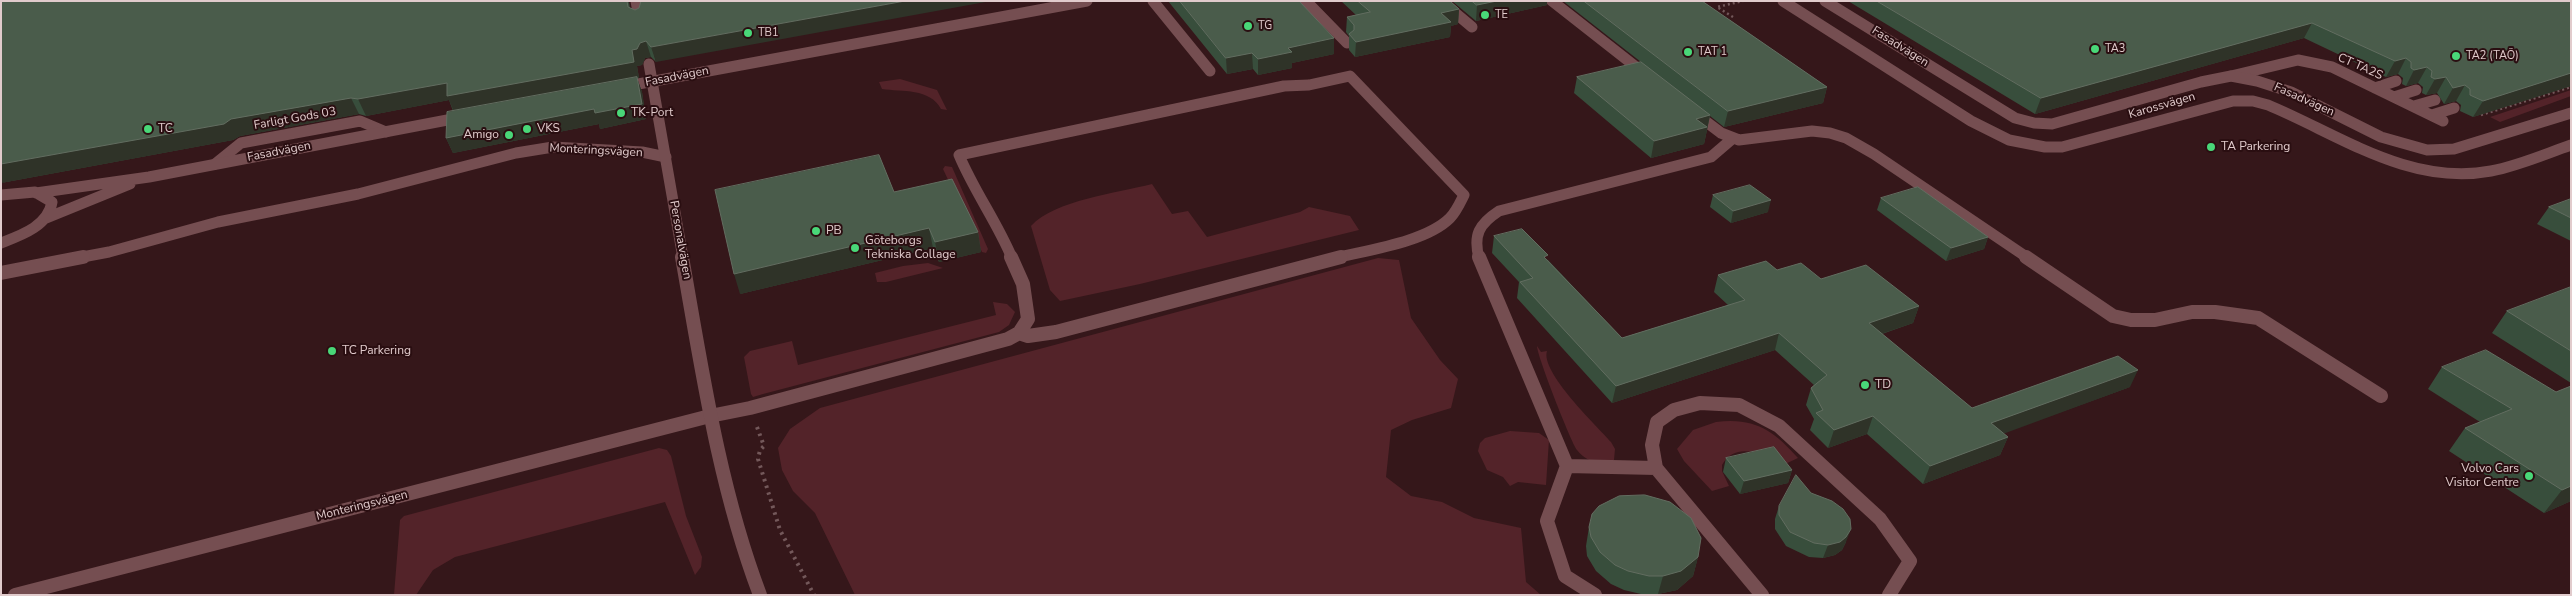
<!DOCTYPE html>
<meta charset="utf-8">
<style>
body{margin:0}
#map{position:relative;width:2572px;height:596px;overflow:hidden;background:#35171a;font-family:"Nunito Sans",sans-serif}
canvas{display:block}
.frame{position:absolute;inset:0;border:2px solid #e1cbcc;pointer-events:none}
</style>
<div id="map">
<canvas width="2572" height="596"></canvas>
<div class="frame"></div>
</div>
<script>
const g = document.querySelector('canvas').getContext('2d');
g.lineJoin = 'round';
function fill(path, color) { g.fillStyle = color; g.fill(path, 'evenodd'); }
function strokePath(path, color, width, dash) { g.strokeStyle = color; g.lineWidth = width; g.lineCap = dash ? 'butt' : 'round'; g.setLineDash(dash || []); g.stroke(path); }
function drawText(font, color, halo, rows, align = 'center') {
  g.font = font + ' "Nunito Sans",sans-serif'; g.lineWidth = 4; g.setLineDash([]); g.textBaseline = 'middle'; g.strokeStyle = halo; g.fillStyle = color; for (const [text, x, y, turn = 0] of rows) {
    g.save(); g.translate(x, y); g.rotate((+turn || 0) * Math.PI / 180); g.textAlign = isNaN(turn) ? turn : align; if (halo) g.strokeText(text, 0, 0); g.fillText(text, 0, 0); g.restore();
  }
}
fill(new Path2D(`
 M900,79L937,90L947,110L941,109C930,88 902,92 882,89L879,82Z
 M2571,90V96L2500,122L2490,117Z
 M945,166L952,167L988,249L986,253L982,252L943,169Z
 M1152,184L1172,214L1188,211L1207,237L1300,212L1309,207L1350,216L1359,230L1140,284L1060,301L1050,290L1031,226C1055,200 1117,193 1152,184Z
 M1378,258L1399,260L1411,318L1440,360L1458,379L1451,408L1412,420L1391,430L1386,477L1411,496L1442,502L1474,518L1521,528L1526,582L1541,595H855L815,513L793,491L782,470L778,448L790,429L820,408Z
 M928,263L943,268L886,282H877L875,273L903,266Z
 M993,302L1007,304L1015,312L1009,325L999,332L763,394L753,397L751,394L744,357L750,351L792,341L798,365L996,315Z
 M1537,346L1541,352L1547,351C1540,372 1597,426 1611,442L1615,449L1614,460C1602,467 1585,461 1577,450C1571,442 1537,356 1537,346Z
 M1716,422C1755,417 1774,431 1798,458L1783,465C1765,455 1736,440 1722,465V471L1729,486L1712,491L1684,461L1677,449L1693,430Z
 M1510,431L1539,433L1549,440L1546,485L1518,482L1510,486L1503,477L1487,470L1478,451L1480,443L1485,438Z
 M659,448L667,450L671,456L686,516L702,557L701,567L695,575L665,502L455,557L433,570L416,595H394L400,520L404,516Z`), '#532329');
strokePath(new Path2D(`
 M1733,17L1717,7L1743,1
 M2481,115L2571,87`), '#73585a', 2.5, [2, 3]);
strokePath(new Path2D(`
 M757,427L764,446L760,450L758,459L780,530L814,595`), '#73585a', 4, [2.5, 4.5]);
strokePath(new Path2D(`
 M1153,1L1210,71
 M1306,1L1347,43
 M1441,1L1472,27
 M1552,1L1645,74
 M2231,76L2298,60L2332,67L2443,121
 M2375,88L2396,81
 M2394,97L2416,90
 M2414,106L2435,100
 M1696,114L1721,133L1739,140L1812,131L1830,133L1846,138L1874,154L2028,258
 M2432,115L2454,108
 M215,164L241,143L360,121L386,132
 M77,258L109,252L218,222L358,194L516,153L553,147L642,152L666,157
 M1012,258C997,222 974,191 959,155L1284,86L1309,85L1350,76L1464,195C1460,203 1456,212 1450,218C1426,242 1368,250 1336,258
 M1479,258C1473,235 1479,224 1499,211L1711,157L1732,139`), '#754e51', 11);
strokePath(new Path2D(`
 M1011,257L1023,284L1028,319L1019,333
 M1479,257L1567,466L1547,521L1565,576L1595,595
 M2026,257L2113,316L2131,320H2155L2192,312H2215L2258,318L2381,396
 M1,273L83,257
 M1019,333L1028,336L1056,332L1341,257
 M1567,466L1656,468L1652,445L1657,422L1674,410L1700,403L1739,405L1779,426L1880,519L1910,561L1889,595
 M1656,468L1762,595
 M15,595L710,416L750,408L1008,339L1019,333`), '#754e51', 14);
strokePath(new Path2D(`
 M636,1L639,18
 M1783,1L1971,121L2009,140L2045,147H2062L2233,101H2253L2268,105C2340,135 2409,186 2491,171C2518,166 2545,154 2571,145
 M1825,1L2015,118L2034,123L2052,124L2201,82L2231,76L2257,81L2291,92L2381,137L2427,150L2454,149L2571,113
 M649,64L683,258
 M622,87L1087,1
 M36,193L149,177L463,117
 M1,195L35,192L52,202C48,226 22,235 1,243
 M44,219L130,184`), '#754e51', 11);
strokePath(new Path2D(`
 M682,257C702,370 719,487 760,595`), '#754e51', 14);
fill(new Path2D(`
 M1168,1H1299L1334,54L1292,63V68L1258,75L1253,69L1227,74Z
 M1341,1H1450L1459,9L1458,24L1451,26L1450,37L1355,57L1349,50V36L1346,32L1347,17L1356,15Z
 M1452,1H1547V5L1476,21Z
 M1563,1H1702L1827,87L1823,103L1724,127L1710,116L1704,144L1651,158L1574,93L1577,77L1641,62Z
 M1848,1H2571V86L2473,117L2460,111L2461,105L2456,101L2444,104L2437,93L2426,95L2422,93L2423,87L2418,83L2406,86L2402,84L2403,78L2398,74L2386,77L2304,38L2035,114Z
 M629,2L630,8L635,10L639,8L641,2L656,62L651,57L645,58L642,65L637,66L639,78H637L642,92L646,119L600,129L599,124L453,153L446,138L453,111L449,100L366,116L359,114L240,136L233,140L1,183Z
 M894,192L978,232L981,252L939,262L933,248L740,294Z
 M1713,195L1768,212L1731,223L1710,207Z
 M1881,198L1988,237L1984,249L1946,261L1877,210Z
 M2571,199V241L2537,224L2549,207Z
 M1494,236L1548,260L1622,338L1728,305L1714,292L1718,275L1777,270L1821,279L1919,306L1913,323L1882,334L1972,408L2130,387L2003,433L2008,437L2000,455L1923,484L1867,434L1828,448L1810,430L1814,419L1806,405L1811,388L1814,385L1775,350L1612,403L1517,298L1519,282L1492,253Z
 M2571,287V383L2492,333L2507,311Z
 M2442,367L2556,392L2571,501L2544,513L2449,451L2465,428L2480,422L2428,389Z
 M1726,458L1792,470L1788,483L1740,494L1723,472Z
 M1779,506L1846,542L1842,550L1835,555L1823,558L1809,557L1786,546L1775,529V519Z
 M1589,527L1698,557L1693,576L1677,590L1658,594L1645,595L1624,590L1611,584L1596,571L1587,556L1586,546Z`), '#384e3c');
fill(new Path2D(`
 M905,1H991L656,62L651,47Z
 M1497,1H1547V5L1476,21L1477,5Z
 M1459,9L1458,24L1451,26L1450,37L1355,57L1356,42L1441,13Z
 M2312,23L2304,38L2035,114L2041,98Z
 M1334,38V54L1292,63V68L1258,75V59L1288,48Z
 M646,41L651,57L645,58L642,65L637,66L639,78H637L642,92L646,119L600,129L599,124L453,153L446,138L594,109L642,104L454,112L449,100L366,116L358,99Z
 M1252,53L1253,69L1227,74L1226,58Z
 M2406,58L2398,74L2386,77L2395,61Z
 M2427,67L2418,83L2406,86L2414,70Z
 M2571,73V86L2473,117L2483,101Z
 M2446,77L2437,93L2426,95L2435,79Z
 M2465,85L2456,101L2444,104L2453,88Z
 M1827,87L1823,103L1724,127L1728,111Z
 M351,98L359,114L240,136L233,140L1,183V164L231,119Z
 M1710,115L1704,144L1651,158L1654,141L1696,119Z
 M1771,200L1768,212L1731,223L1733,211Z
 M929,228L933,248L740,294L734,274Z
 M978,232L981,252L939,262L935,242Z
 M1988,237L1984,249L1946,261L1951,248Z
 M1919,306L1913,323L1863,340L1869,323Z
 M1779,333L1775,350L1612,403L1616,386Z
 M2138,370L2130,387L1984,441L1991,423Z
 M1873,416L1867,434L1828,448L1834,430Z
 M2008,437L2000,455L1923,484L1930,466Z
 M1792,470L1788,483L1740,494L1744,481Z
 M2571,486V501L2544,513L2562,490Z
 M1851,529L1846,542L1842,550L1835,555L1823,558L1828,545Z
 M1698,557L1693,576L1677,590L1658,594L1663,576Z`), '#2f3328');
const building = new Path2D(`
 M1,1H627L628,7L635,10L639,8L641,1H905L651,47L646,41L640,43L637,49L632,50L634,62L447,96V83L358,99L351,98L231,119L224,124L1,164Z
 M1180,1H1299L1334,38L1288,48L1292,52L1258,59L1252,53L1226,58Z
 M1358,1H1450L1459,9L1441,13L1451,22L1356,42L1349,34L1354,30V25L1347,17L1370,12Z
 M1472,1H1497L1477,5Z
 M1584,1H1702L1827,87L1728,111Z
 M1877,1H2571V73L2483,101L2470,95V89L2465,85L2453,88L2446,77L2435,79L2431,77L2432,71L2427,67L2414,70L2411,68V62L2406,58L2395,61L2312,23L2041,98Z
 M1641,62L1710,115L1696,119L1707,127L1654,141L1577,77Z
 M637,77L642,104L595,113L594,109L446,138L447,112Z
 M879,155L894,192L952,179L978,232L935,242L929,228L734,274L715,190Z
 M1750,185L1771,200L1733,211L1713,195Z
 M1918,187L1988,237L1951,248L1881,198Z
 M2571,199V218L2549,207Z
 M1522,229L1548,255L1544,257L1622,338L1745,300L1718,275L1766,261L1777,270L1801,263L1821,279L1866,265L1919,306L1869,323L1972,408L2118,356L2138,370L1991,423L2008,437L1930,466L1873,416L1834,430L1816,413L1823,410L1811,388L1827,375L1779,333L1616,386L1520,282L1533,278L1494,236Z
 M2571,287V351L2507,311Z
 M2486,350L2556,392L2571,386V486L2562,490L2465,428L2512,409L2442,367Z
 M1774,447L1792,470L1744,481L1726,458Z
 M1796,475L1811,493L1832,501L1843,509L1850,519L1851,529L1846,537L1840,542L1828,545L1814,543L1790,532L1779,515V506Z
 M1645,495L1670,502L1691,518L1701,538L1698,557L1681,571L1663,576H1649L1628,571L1615,565L1600,552L1591,537L1589,527L1592,514L1599,506L1619,496Z`);
fill(building, '#4a5c4b');
strokePath(building, '#626d60', 1);
for (const [x, y, r, color] of [
 [1485,15,5,"#49d778"],
 [1248,26,5,"#49d778"],
 [748,33,5,"#49d778"],
 [2095,49,5,"#49d778"],
 [1688,52,5,"#49d778"],
 [2456,56,5,"#49d778"],
 [621,113,5,"#49d778"],
 [148,129,5,"#49d778"],
 [527,129,5,"#49d778"],
 [509,135,5,"#49d778"],
 [2211,147,5,"#49d778"],
 [816,231,5,"#49d778"],
 [855,248,5,"#49d778"],
 [332,351,5,"#49d778"],
 [1865,385,5,"#49d778"],
 [2529,476,5,"#49d778"]
]) { const dot = new Path2D(); dot.arc(x, y, r, 0, 2 * Math.PI); g.fillStyle = color; g.fill(dot); strokePath(dot, '#2a0e11', 2); }
drawText('11px', '#e1cbcc', '#2a0e11', [
 ["TE",1495,15],
 ["TG",1258,26],
 ["TB1",758,33],
 ["TA3",2105,49],
 ["TAT 1",1698,52],
 ["TA2 (TAÖ)",2466,56]
], 'left');
drawText('12px', '#e1cbcc', '#2a0e11', [
 ["Fasadvägen",1900,47,32],
 ["CT TA2S",2360,67,24],
 ["Fasadvägen",677,77,-11],
 ["Fasadvägen",2304,100,24],
 ["Karossvägen",2162,106,-16],
 ["Farligt Gods 03",295,119,-10],
 ["Monteringsvägen",596,151,3],
 ["Fasadvägen",279,152,-11],
 ["Personalvägen",680,240,80],
 ["Monteringsvägen",362,506,-14]
]);
drawText('12px', '#e1cbcc', '#2a0e11', [
 ["TK-Port",631,113],
 ["TC",158,129],
 ["VKS",537,129],
 ["Amigo",499,135,"right"],
 ["TA Parkering",2221,147],
 ["PB",826,231],
 ["Göteborgs",865,241],
 ["Tekniska Collage",865,255],
 ["TC Parkering",342,351],
 ["TD",1875,385],
 ["Volvo Cars",2519,469,"right"],
 ["Visitor Centre",2519,483,"right"]
], 'left');
</script>
